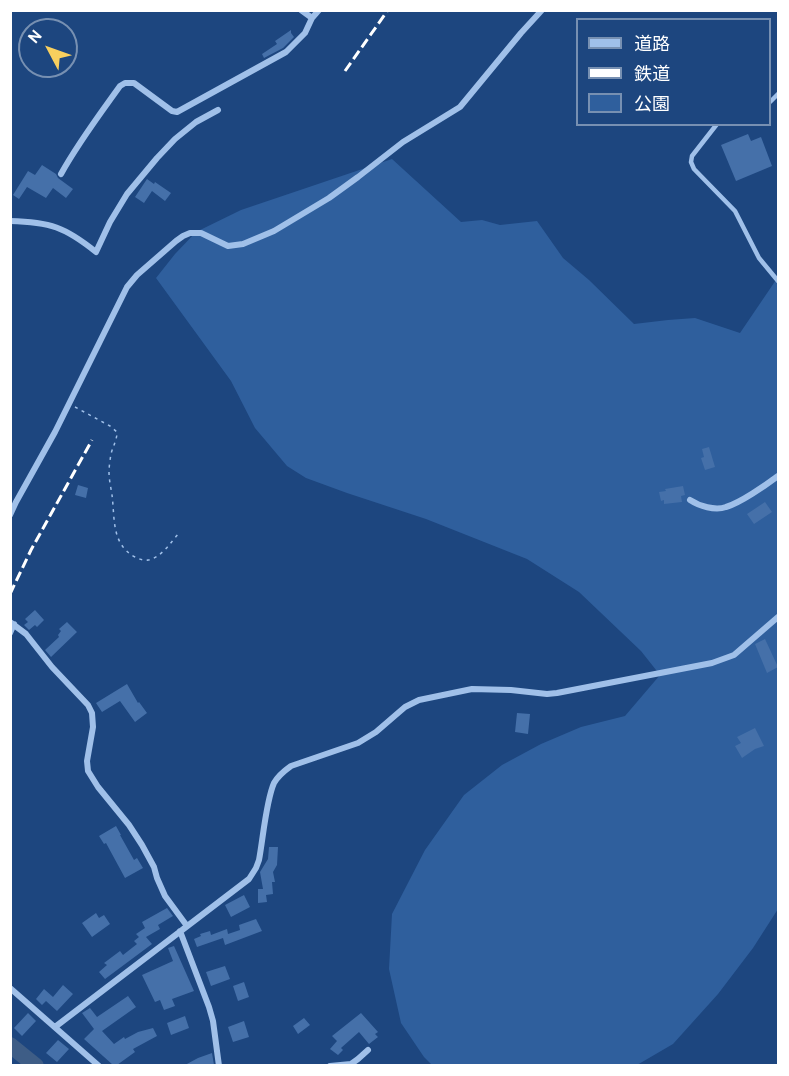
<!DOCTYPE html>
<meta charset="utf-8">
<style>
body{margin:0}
#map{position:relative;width:789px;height:1076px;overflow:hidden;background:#1d467f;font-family:Overpass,"Noto Sans JP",sans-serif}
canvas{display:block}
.frame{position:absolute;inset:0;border:12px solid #fff;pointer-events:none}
.legend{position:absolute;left:576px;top:18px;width:195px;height:108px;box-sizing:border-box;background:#1d467f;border:2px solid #7790b2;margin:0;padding:8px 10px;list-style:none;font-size:18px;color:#fff}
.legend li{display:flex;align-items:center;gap:12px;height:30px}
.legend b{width:30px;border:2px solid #7790b2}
.north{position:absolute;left:18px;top:18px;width:60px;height:60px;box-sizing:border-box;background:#1d467f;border:2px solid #7790b2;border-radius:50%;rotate:311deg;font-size:16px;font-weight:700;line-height:24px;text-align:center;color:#fff}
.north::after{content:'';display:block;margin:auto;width:21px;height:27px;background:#f8cf5e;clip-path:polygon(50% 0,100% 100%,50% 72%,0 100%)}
</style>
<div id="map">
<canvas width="789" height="1076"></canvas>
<div class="frame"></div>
<ul class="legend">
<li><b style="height:8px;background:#a0c0e9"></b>道路</li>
<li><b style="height:8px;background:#fff"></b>鉄道</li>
<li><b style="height:16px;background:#2f5f9d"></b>公園</li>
</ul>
<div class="north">N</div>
</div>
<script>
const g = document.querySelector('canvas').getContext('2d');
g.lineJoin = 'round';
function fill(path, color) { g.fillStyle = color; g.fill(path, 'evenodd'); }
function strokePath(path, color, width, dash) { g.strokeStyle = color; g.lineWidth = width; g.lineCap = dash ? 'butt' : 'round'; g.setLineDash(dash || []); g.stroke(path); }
fill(new Path2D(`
 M392,159L461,222L482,220L500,225L537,221L563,258L589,280L634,324L668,320L695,318L740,333L778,277V909L753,948L718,994L673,1044L637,1065H432L424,1057L401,1023L389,969L392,914L425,850L464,795L502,765L541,744L581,727L625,716L660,675L641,651L579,592L527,559L426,519L347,493L306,478L287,466L255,428L231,381L156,278L175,254L196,232L241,210Z`), '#2f5f9d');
strokePath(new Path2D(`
 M10,1045L36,1066`), '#3e5d86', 16);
fill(new Path2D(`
 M291,30V33L294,37L283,48L264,58L262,54L277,44L275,41Z
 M748,134L751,141L761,137L772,166L736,181L721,145Z
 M42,165L56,174L58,178L73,189L66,198L53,188L46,198L27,187L19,199L13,195L28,171L35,175Z
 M147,179L154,184L155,182L171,193L165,201L152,191L144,203L135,197Z
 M709,447L715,467L705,470L701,458L704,457L702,449Z
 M78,485L88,488L86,498L75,495Z
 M683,486L685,495L681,496L682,502L664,504V500L661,501L659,492L666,491L665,489Z
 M765,502L772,512L754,524L747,514Z
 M35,610L44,620L37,627L35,625L29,630L24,625L28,622L25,619Z
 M67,622L77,632L51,657L45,650L59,637L58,635L61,631L59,629Z
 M765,639L778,667L767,673L755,644Z
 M127,684L138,703L139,702L147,713L135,722L120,701L102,712L96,703Z
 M517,713L530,714L528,734L515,732Z
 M755,728L764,746L755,749L742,758L735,746L741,743L737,737Z
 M116,826L121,835H120L134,860L137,858L143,868L125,878L106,843L104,844L99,836Z
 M269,847H278L277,865L273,872L275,882H272L273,894L266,895L267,902L258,903V889H263L260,872L268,859Z
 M244,895L250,907L231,917L225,905Z
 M167,908L173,916L158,925L160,929L146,937L152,944L105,979L99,972L107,965L104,963L120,951L123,955L137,944L134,941L139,937L136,934L145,928L142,922Z
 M96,913L99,918L104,915L110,924L92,937L82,923Z
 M256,919L262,931L225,945L223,938L197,947L194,939L201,936L200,934L210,931L211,935L227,929L228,934L240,930L239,925Z
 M174,946L194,991L172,999L175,1006L164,1010L160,1000L155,1002L142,975L173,961L168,948Z
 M225,966L230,979L211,986L206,972Z
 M244,982L249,997L238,1001L233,986Z
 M63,985L73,994L57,1011L46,1001L42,1005L36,999L44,989L53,997Z
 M128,996L136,1007L102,1031L114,1044L124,1037L125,1039L138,1032L153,1028L157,1036L133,1049L135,1052L117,1065H113L84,1039L94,1029L82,1013L90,1008L97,1017Z
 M28,1013L36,1021L22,1036L14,1028Z
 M361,1013L378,1032L375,1034L378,1037L369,1044L359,1032L341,1048L343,1050L338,1055L330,1049L337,1041L332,1036Z
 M185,1016L189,1028L171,1035L167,1023Z
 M304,1018L310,1025L298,1034L293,1026Z
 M244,1021L249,1037L233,1042L228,1027Z
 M58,1040L69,1049L57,1062L46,1053Z
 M212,1053L214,1065H185L198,1058Z`), '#4570a9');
strokePath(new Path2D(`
 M75,407L110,426L117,432C117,440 113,446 111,454C110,460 109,467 109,472C109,480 111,488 112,495C115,518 111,544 135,557C139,559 144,561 148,560C161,558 171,542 179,533`), '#a0c0e9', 1.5, [3, 4.5]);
strokePath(new Path2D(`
 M770,102L778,94
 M717,124L692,156L691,162L694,169L735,211L759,258L778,281`), '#a0c0e9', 4.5);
strokePath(new Path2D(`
 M301,10L312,18
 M61,174C78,143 100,114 120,86L125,83H134L172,111L177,112L286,52L305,33L312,18L319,10
 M10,221C50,222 65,227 96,252L110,222L127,194L157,158L175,139L196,122L218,110
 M690,500C699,506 715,511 726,507C740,503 766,485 778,476
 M10,515L16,502L55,432L127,287L137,275L176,241L183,236L190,233H201L228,246L243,244L274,231L329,198L358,177L403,142L460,107L521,33L542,10
 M10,622L26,634L52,667L88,705L92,713L93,727L87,761L88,771L98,787L129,825L142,845L154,867L157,878L165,896L187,926
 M10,633L14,624
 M180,931L209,1007L213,1021L219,1066
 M10,988L99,1066
 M55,1027L249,879L256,868L259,860C263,839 266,801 274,783C278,776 284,771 291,766L358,743L376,732L405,707L419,700L472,689L511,690L547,694L557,693L712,663L734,655L778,617
 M330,1066L351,1064L358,1059L368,1050`), '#a0c0e9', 6);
strokePath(new Path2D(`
 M345,71L388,10
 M10,594L31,550L92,440`), '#fff', 3, [10, 4.5]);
</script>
